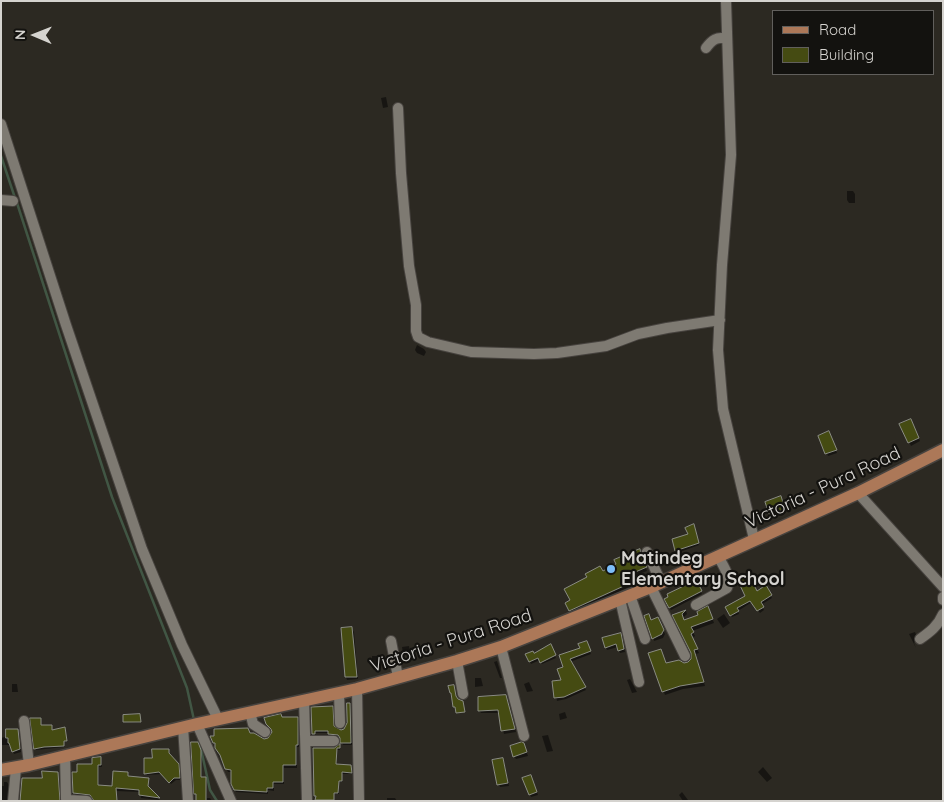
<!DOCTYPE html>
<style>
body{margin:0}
#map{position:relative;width:944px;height:802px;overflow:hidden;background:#2c2922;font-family:Quicksand,sans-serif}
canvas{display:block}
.frame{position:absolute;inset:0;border:2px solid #d5d3cf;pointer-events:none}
.legend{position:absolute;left:772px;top:10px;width:162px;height:65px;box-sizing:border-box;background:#13120f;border:1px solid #615f5c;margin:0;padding:6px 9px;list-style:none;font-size:15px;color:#d5d3cf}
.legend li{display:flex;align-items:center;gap:10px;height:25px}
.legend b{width:25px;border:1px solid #615f5c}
.north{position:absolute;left:10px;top:10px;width:50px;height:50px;-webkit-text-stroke:4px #13120f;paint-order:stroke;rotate:271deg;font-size:14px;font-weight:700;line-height:20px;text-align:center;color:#d5d3cf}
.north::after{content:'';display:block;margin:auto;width:18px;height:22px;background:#d5d3cf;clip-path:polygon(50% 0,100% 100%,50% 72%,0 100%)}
</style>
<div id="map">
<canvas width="944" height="802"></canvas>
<div class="frame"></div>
<ul class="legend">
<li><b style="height:6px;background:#ac7858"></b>Road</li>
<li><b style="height:14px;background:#454b12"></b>Building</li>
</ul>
<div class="north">N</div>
</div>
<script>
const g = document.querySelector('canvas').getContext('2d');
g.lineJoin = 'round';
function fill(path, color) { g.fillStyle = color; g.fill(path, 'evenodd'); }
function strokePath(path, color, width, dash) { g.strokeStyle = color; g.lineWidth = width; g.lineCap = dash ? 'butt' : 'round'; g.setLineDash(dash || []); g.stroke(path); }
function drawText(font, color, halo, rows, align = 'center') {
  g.font = font + ' Quicksand,sans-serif'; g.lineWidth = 4.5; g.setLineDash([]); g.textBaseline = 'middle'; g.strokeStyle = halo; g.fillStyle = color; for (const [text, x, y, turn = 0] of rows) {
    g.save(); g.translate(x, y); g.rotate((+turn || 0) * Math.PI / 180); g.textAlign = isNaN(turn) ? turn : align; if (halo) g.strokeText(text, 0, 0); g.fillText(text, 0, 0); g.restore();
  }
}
fill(new Path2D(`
 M386,97L388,107L383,108L381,98Z
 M847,191H853L855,194V203H849L847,200Z
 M417,345L424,349L426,352L424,356L417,353L415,350Z
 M912,424L920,441L911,446L901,425Z
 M830,436L837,453L828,456L820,437Z
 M782,501L786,512L772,517L767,503Z
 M694,528L699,545L677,553L673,540L690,535Z
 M640,550L647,571L634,576L638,583L571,613L566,603L603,573Z
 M695,580L702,594L671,610L666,599Z
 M765,587L772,598L761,605L764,610L760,613L752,602L738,611L739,614L732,617L727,607Z
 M686,611L687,614L683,618L684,621L710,611L714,623L692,631L695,636L692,638L699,653L696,654L705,686L683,689L665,695L650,654L666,665L688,664L693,657L674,615Z
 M724,614L730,623L723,628L717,619Z
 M657,618L665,634L663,638L654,641L651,621Z
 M342,629H352L354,632L358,679L347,680L346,677Z
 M915,632L917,637L914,643L916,648L909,634Z
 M620,635L625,652L620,653L618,647L607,650L606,647Z
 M588,645L591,654L570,662L586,690L566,699L557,701L553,682L563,681L564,668L560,655Z
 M409,646L410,653L403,654L402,647Z
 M550,646L556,658L542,664L540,660L531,664L527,655L533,654Z
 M372,656H377L379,659V670H374L372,667Z
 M497,661L502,678H500L494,662Z
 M475,678H481L483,686L475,687Z
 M630,679L637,692L632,693L627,680Z
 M529,682L533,691L527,692L524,684Z
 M12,684H17L18,692H12Z
 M506,696L516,732L504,734L499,713H481L479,710Z
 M350,704L352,745H343L340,737L330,736L329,733H316L314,736L313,708L333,710L334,728L341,731L347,726Z
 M565,712L567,718L560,720L559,714Z
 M140,717V723L125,722Z
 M282,718H297L299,721V747H297V768H284V784H274V791L268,790V794L236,792L232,784V772H228L214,743L250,734L265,740L271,737L273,730L267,724Z
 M40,719L41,726H52V731L65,730L67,742H64V747L36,750Z
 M5,730H17L21,752L14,754L11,745H1V738L5,737Z
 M548,735L553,751L547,752L542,736Z
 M197,744L202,754V778H205L206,781L207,798H210L212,801H198L196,794Z
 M340,746V750H337V765L351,766L352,774H342V782H339V794H334V801H317L315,795L335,749Z
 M525,747L528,756L516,759L514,756Z
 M168,750L170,756L179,767L180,780H176L171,784L162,774L147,775L146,773L154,759Z
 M100,758L102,767H99V786L113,787L128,773L129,776L148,780L149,789L160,800L141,798L140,792L116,791L117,801H95L93,798L76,796L74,793Z
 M504,762L509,786L500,787L499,784Z
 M763,767L772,778L767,782L758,772Z
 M58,773L59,776L60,801L43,779Z
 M532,779L538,795L531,797L530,794Z
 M4,782H7L9,785L8,801H1V786H4Z
 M682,792L688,800L687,801H683L679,795Z
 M387,798H395L397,801H387Z`), '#0007');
strokePath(new Path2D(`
 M1,156L15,198
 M17,203L112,497L187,688L194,720
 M199,740L210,790L217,801`), '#415644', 2.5);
const building = new Path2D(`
 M911,419L919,438L908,443L899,424Z
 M829,431L837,450L825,454L818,436Z
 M781,496L785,509L769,514L765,502Z
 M694,524L699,543L675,551L672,539L688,534L685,528Z
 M640,549L641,555L647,567L633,573L637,580L569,611L565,603L570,600L564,589L587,577L585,574L600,566L603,571L616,564L614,560Z
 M749,575L757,591L766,585L772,595L761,602L764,607L757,611L750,601L737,608L739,611L730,616L725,607L745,596L738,581Z
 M696,579L702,591L669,608L664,599L668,597L667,594L688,584L687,583Z
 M708,606L713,619L691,627L694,632L691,634L698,649L694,650L704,682L680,686L662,692L648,653L661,649L666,663L679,660L684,663L688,662L691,659V653L672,615L686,610L682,614L684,620L698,615L697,612Z
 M649,614L651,620L658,617L664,630L662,633V634L652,639L644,616Z
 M352,627L357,677H345L341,628Z
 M621,633L624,649L618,651L616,644L605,648L602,638Z
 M587,641L591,651L570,659L586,687L564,697L554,698L552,681L561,680L557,669L563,667L559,655L580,648L578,644Z
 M551,644L556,655L540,663L538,658L529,662L525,654L533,651L534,653Z
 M454,685L456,696L458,699L463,701L465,712L456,713L455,707H453L451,693H450L448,686Z
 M506,695L515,729L501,731L498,710L478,711V697Z
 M347,703H350L351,743H340V738L338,735L328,734V731H315V734H312L311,707L333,706L334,726L341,730L344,729L347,723Z
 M140,714L141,722H123V715Z
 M281,714L282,717H298V745H296V765H283V782H273V788H267V792L234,790L231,784V770L225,769L220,755L215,748V743H213L210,736H214V729L248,728L250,733H254L264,739L268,738L272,732L271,729L266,724L264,718Z
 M30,718H41V725H52V730L65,727L67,741H64V746L44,747L34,749Z
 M6,729H18L20,749L12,752L9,743H8V738H6Z
 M191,742H198L201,750V777H206V801H196V794H194Z
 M522,742L524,743L527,752L513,757L510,746Z
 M340,744V748H337L336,764L351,765L352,773L342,772V781H339L338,793H334V800H315L316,796H314L313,748H334Z
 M152,749H169V753L179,764L180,778H174L169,783L159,772L144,774V758H152Z
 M101,757V765H98V785L112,786L113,771L128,772V776L149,778L148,786L160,798L139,795V790L116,788L117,801H94L90,795L73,793L72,772H77V764H92V758Z
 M503,758L508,783L497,785L492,760Z
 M42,771L58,772L60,801H20L22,778H42Z
 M531,775L537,792L529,795L522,778Z`);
fill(building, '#454b12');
strokePath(building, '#8a8c83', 1);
const minor = new Path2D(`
 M726,1L731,155L722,265L718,350L723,409L754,539
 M706,48C712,40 717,36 727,39
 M398,108L401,173L409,266L416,305V331L418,337L428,342L471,352L534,354L557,353L606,346L638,334L667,328L720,320
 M1,124L66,325L142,549L182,645L218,719
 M1,200L13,201
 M858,493L943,587
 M647,552L661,582
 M651,587L685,656
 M630,595L645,639
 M943,597V600
 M620,599L639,682
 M696,605L727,588C732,577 723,566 718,556
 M920,639C930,632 938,626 943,614
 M391,641L398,677
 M501,647L524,736
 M457,661L463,694
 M357,689L359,801
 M339,693L340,723
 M304,700L307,801
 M250,712L253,724L265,732
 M24,721L29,765
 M197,724L231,801
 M183,727L188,801
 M306,741H334
 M65,756L66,799L69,800L87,801
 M13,801L16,768`);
const major = new Path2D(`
 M1,770L29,765L197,724L357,689L457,661L501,647L651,587L858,493L943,450`);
strokePath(minor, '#47433f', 12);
strokePath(major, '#47433f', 15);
strokePath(minor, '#7e7a72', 10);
strokePath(major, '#ac7858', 12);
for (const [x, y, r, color] of [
 [611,569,5,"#7dbef9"]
]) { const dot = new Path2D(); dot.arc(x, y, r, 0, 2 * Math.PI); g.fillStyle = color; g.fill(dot); strokePath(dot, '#13120f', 2); }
drawText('18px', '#d5d3cf', '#13120f', [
 ["Victoria - Pura Road",823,488,-25],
 ["Victoria - Pura Road",451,641,-18]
]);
drawText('bold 18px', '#d5d3cf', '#13120f', [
 ["Matindeg",621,559],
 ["Elementary School",621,580]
], 'left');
</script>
